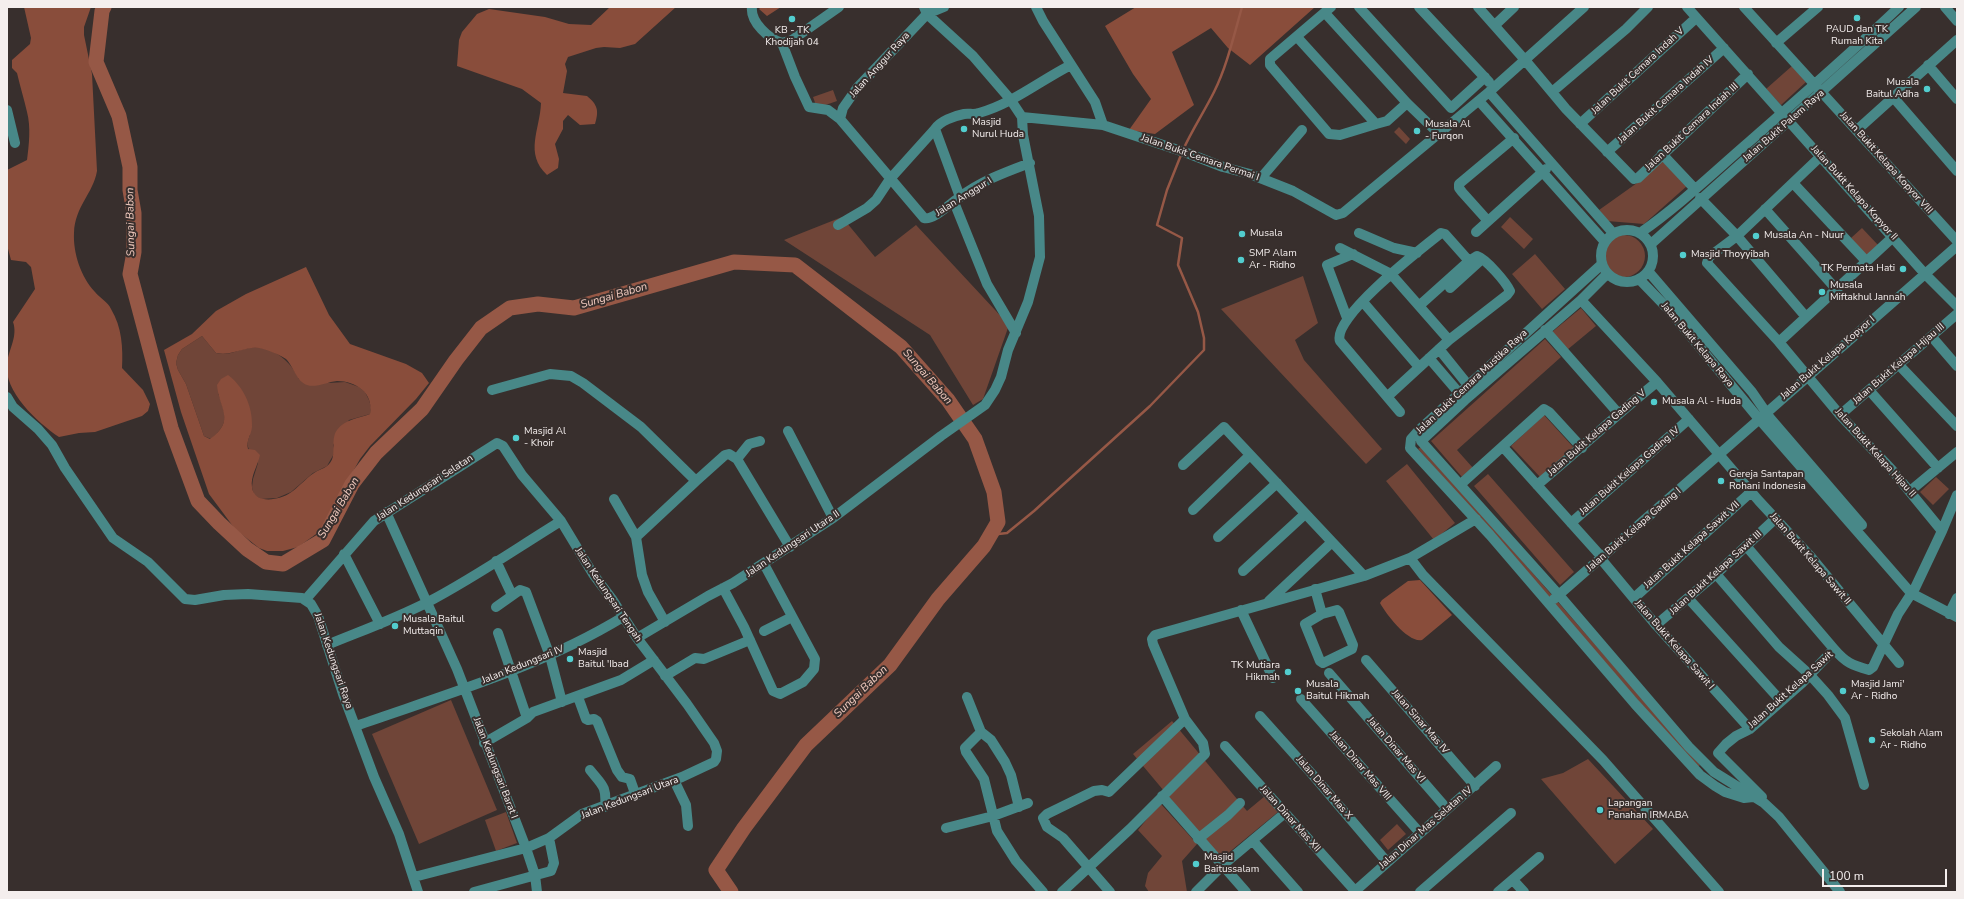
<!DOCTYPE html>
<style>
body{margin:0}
#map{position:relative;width:1964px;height:899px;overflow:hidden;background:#382f2d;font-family:"Nunito Sans",sans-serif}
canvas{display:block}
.frame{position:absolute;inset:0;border:8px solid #f4eeed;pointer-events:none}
.scale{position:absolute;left:1822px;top:869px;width:125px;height:18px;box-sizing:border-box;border:2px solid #f4eeed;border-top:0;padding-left:5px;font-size:12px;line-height:14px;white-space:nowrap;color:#f4eeed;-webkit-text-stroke:3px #382f2d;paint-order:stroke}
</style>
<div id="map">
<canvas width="1964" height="899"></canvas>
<div class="frame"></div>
<div class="scale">100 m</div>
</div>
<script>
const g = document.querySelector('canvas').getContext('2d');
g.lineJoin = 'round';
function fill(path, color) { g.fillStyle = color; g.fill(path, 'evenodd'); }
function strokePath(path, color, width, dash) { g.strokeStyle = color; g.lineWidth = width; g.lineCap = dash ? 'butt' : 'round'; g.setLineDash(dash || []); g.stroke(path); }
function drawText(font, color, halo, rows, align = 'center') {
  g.font = font + ' "Nunito Sans",sans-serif'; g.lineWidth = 4; g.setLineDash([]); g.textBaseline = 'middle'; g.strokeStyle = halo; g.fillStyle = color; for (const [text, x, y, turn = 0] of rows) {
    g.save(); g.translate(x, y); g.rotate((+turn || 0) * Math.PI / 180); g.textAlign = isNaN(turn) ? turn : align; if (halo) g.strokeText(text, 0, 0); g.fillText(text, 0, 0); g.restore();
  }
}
fill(new Path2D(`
 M1792,66L1806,82L1781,105L1766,89Z
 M833,90L837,101L817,108L813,97Z
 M1399,127L1410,139L1406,144L1394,132Z
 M1662,161L1687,186L1644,224L1607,221L1599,210L1637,183Z
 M842,217L875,257L916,225L1009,325L983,399L973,405L930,335L784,240Z
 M1510,217L1533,239L1524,249L1501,227Z
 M1862,228L1878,245L1866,256L1851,238Z
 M1603 256a21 21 0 1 1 42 0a21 21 0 1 1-42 0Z
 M1535,254L1565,289L1542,309L1512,274Z
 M1303,276L1318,323L1295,340L1304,360L1382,449L1366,464L1221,309Z
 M1581,308L1596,326L1567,350L1552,332Z
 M202,336L216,353C229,356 237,350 249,348C271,344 291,361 299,379L328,383L345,382L359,387L365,392L369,400L371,407L370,414L349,420L333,445L335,452L327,466L313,473L291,492L277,498L261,499L254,495L252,487L253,479L258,463C251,453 244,447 250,435L218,393C226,414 230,423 211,439L204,436L186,384L178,370L176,363L178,355L182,349Z
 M1545,339L1561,357L1457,450L1473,468L1462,477L1431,441Z
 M1544,415L1574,448L1541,478L1511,446Z
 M1422,446L1700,765L1697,768L1418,449Z
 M1407,464L1455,523L1434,540L1386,481Z
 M1488,474L1574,572L1560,585L1474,486Z
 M1936,477L1949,489L1933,505L1920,492Z
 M451,700L497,810L419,844L372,734Z
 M1172,721L1247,811L1265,796L1278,812L1221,859L1133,754Z
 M1588,759L1653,829L1615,864L1541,779L1563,773Z
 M1160,803L1197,844L1182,861L1187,892H1149L1145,886L1148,873L1162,856L1138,830Z
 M506,812L517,843L496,851L485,820Z
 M1397,824L1406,834L1388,850L1380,840Z`), '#704538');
fill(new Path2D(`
 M24,7H91L84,27V35L92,74L97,171C93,194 75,206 74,233C73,253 81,277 95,292C100,298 108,302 111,309C122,327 123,348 122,368L143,390L150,404L148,411L142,416L95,432L79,433L59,437C38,423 3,391 7,363C9,349 18,336 13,322L35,289L31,267L26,262L11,260L7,245V170L27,160C29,145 31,127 27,112C24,99 20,86 17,73L12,68V60L30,44L31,38Z
 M610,7H676L635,44L620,48L604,47L596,48L568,57L565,64L567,71L563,93L587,96C598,105 599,111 595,124L580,125L568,115L563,121V129L555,144L559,159L558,168L547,175C524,153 540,130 541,103L522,89L457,66L459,40L462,32L477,14L489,9L545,17L569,24L591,25Z
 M761,7H781L767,16L759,9Z
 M1136,7H1315L1250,65L1228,48L1211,28L1172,52L1194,105L1155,134L1129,130L1151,99L1133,74L1105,26Z
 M306,267L329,315L350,344L406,364L422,373L429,383L416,399L370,446L360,459L319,532L298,547L283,551H267L259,548L235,529L209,494L181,412L164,350L192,334L216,311L246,294ZM202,336L216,353C233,357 247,344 263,349C270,351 280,355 286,359C294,367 296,381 307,385C316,388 327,382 337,381C356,381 374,393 370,414C359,418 345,419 337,430C329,441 339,457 327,466C323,469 318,470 314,473C305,479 299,487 290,493C280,500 254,505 252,487C250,477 258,465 260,455L255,450L248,449C246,440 251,436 252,427C253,407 244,387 228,375L221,379L217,385C219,409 236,420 210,439L204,436L186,384L178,370L176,363L178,355L182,349Z
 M1420,580L1452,615L1422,640C1408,643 1386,614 1380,603L1382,600L1408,581Z`), '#894d3b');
strokePath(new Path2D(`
 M1183,150C1192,130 1204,112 1214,92C1227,66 1234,35 1242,7
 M990,535L1007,533L1034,511L1150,406L1204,350V338L1198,312L1178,265L1182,238L1157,225L1167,190L1181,155`), '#965846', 2.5);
strokePath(new Path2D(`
 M104,7L102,11L96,62L119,116L130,167V190L134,213V252L130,274L171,428L198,501L219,523L247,549L266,562L283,564L323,540L352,484L376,453L422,409L456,360L481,328L510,308L538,304L574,308L734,262L795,265L901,347L948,400L975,439L994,492L998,522L984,546L938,599L890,665L806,745L744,828L716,870L731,892`), '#965846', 15);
strokePath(new Path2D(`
 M752,7C750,22 769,39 782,43L792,40L839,7
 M924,7L927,14L973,56L1010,99L1022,117L1103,125L1187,153L1223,167L1250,174L1293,191L1336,215L1343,213L1489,92L1584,7
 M1036,7L1043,21L1095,102L1103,125
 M1331,7L1270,59V65L1329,134L1340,135L1376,124
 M1359,7L1451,108L1485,77
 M1419,7L1489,82
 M1478,7L1525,60L1566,109L1634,179L1638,178L1748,74
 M1687,7L1925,274L1957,306
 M1744,7L1957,241
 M1945,7L1957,21
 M1325,13L1407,103L1439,134
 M1495,25L1514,7
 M1297,37L1376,124L1387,121L1407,103
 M782,43L795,77L809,107L828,110L840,119L924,218C933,221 952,202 960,197C981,181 1006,172 1030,163
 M1776,43L1818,7
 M1928,65L1957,99
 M1489,92L1613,233
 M1552,92L1626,29L1648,7
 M1893,97L1957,171
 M1479,101L1605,242
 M7,110L15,143
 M840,119L843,108L857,88L927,14L944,7
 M1580,124L1696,18
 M1857,130L1957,40
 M1607,152L1724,48
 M1662,154L1695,189
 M1821,156L1737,236L1709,257L1707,263L1779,342L1840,415L1892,470L1942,531
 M1261,178L1302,130
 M1793,183L1866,261
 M960,197L935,129C940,121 954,116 964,114C969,113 974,115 979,113C1012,104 1041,80 1071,65
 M1700,198L1737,236L1806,317
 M954,202L987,284L1016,333
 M1765,209L1836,289
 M1488,221L1462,192L1459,188V184L1514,138
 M838,225L867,208L876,200L890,179L935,129
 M1601 256a26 26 0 1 1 52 0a26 26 0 1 1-52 0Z
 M1476,232L1546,169
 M1359,233L1394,248L1417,253
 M1640,233C1679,206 1714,172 1750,141C1800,97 1851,53 1899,7
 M1651,244L1916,7
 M1340,248L1391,274L1449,340
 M1602,264L1419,430L1411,439L1410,448L1490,535L1635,704L1700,775L1715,786L1725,792L1744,798L1753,797
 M1648,271L1752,392L1770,418L1862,525
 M1639,279L1669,310L1759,419L1911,593L1957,617
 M1450,288L1482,259
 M1581,300L1657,382L1759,501L1811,557L1899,663
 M1363,302L1419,367
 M1347,318L1327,265L1353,254
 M1545,330L1618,413
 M1932,337L1957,366
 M1779,342L1893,237
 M1439,349L1468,385
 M1429,358L1459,393
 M1899,365L1957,426
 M492,390L550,374L571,376L583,383L641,427L696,481L636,537
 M1869,390L1938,468
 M1388,396L1449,340L1507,295L1510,291C1506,282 1486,259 1477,256L1469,261L1420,305
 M7,397L13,407L38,429L52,445L65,468L113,538L148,562L185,599L195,600L224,595L248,594L302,598L311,604L318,616L343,694L374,777L399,834L418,892
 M1400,412L1340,341C1331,318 1422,248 1441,233L1445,234L1469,261
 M1840,415L1957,314
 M788,431L833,518
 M1421,441L1559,595L1689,747L1714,772L1764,803L1779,817L1840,892
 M1421,441L1465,400L1581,300L1607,274
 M1503,447L1599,554L1601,559L1656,625L1750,729
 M737,459L749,444L760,441
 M1183,465L1224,427L1364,576
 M696,481L725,455L729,454L737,459L790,547
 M1461,484L1544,409L1549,412L1582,448
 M1537,485C1578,451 1616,415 1657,382
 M1910,491L1957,452
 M614,499L636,537L642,575L648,592L665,622
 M1193,510L1250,455
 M386,512L457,669L526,848L535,875L537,892
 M1571,523L1689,419
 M1218,537L1277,483
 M1747,547L1834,649
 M344,554L380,624
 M1410,558L1423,575L1603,760L1719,892
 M496,561L512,595
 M1243,571L1305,514
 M1716,574L1779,647L1810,675L1828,695L1845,718L1864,785
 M723,588L744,627L773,691L780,694L803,682L814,669L815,659L764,564
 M1315,589L1322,614L1305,624L1320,661L1323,663L1352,649L1353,645L1339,612L1337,610L1322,614
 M1634,598L1751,492
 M1688,598L1781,701
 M306,599L374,521L497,443L503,446L522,475L561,521L593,574L612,599L637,638L687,704L714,743L717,751L716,759L714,762L682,777L582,814L549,838L526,848L414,877
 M1554,599L1957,246
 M1269,601L1332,542
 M496,607L520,590L526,592L550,656L562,702
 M1241,610L1273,678
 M1949,614L1957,598
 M1656,625L1716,574L1775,519
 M764,631L792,617
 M498,633L527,718
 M637,638L708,596L733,583L833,518L941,436L985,405L995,390L1001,377L1008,350L1028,302L1040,257L1039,216L1023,135L1022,117
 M327,645C361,631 395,619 428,602C474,578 517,548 561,521
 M1366,660L1475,786
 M1329,673L1447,809
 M665,676L695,658L704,659L750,640
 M578,697L586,719L588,720L594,719L597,721L617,770L622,777L630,779L636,796
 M967,697L981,732L991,740L1005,762L1011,775L1019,807
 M1301,699L1420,833
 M1260,716L1312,774L1387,862
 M356,726C447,694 541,667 623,617
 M981,732L965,748L966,752L984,779L997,831L1016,861L1043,892
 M484,743L527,718L533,712L621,680L654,660
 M1225,746L1356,892
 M590,770C602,785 607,786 605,807
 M674,780L686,805L688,826
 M1162,796L1246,892
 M1762,797L1718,753L1726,744L1736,736L1750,729L1802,683L1834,649C1846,663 1852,665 1869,670L1873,667L1898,614L1915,588L1942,531L1957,495
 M946,828L993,816L1028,803
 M1198,839L1228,815L1240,803
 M1253,841L1298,892
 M1513,880L1524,892
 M474,892L551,871L554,863L549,838
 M1062,892L1130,829L1205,754L1203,743L1185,719L1153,644L1152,639L1155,635L1364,576L1410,558L1476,519
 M1110,892L1063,838L1047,827L1043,818L1047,814L1094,791L1102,790L1109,792L1185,719
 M1196,892L1223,865L1285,813
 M1354,892L1496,766
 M1420,892L1511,813
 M1498,892L1539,857`), '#488888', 10);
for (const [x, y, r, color] of [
 [1857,18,4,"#52cdce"],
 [792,19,4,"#52cdce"],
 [1927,89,4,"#52cdce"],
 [964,129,4,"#52cdce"],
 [1417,131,4,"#52cdce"],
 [1242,234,4,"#52cdce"],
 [1756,236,4,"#52cdce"],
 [1683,255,4,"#52cdce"],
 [1241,260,4,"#52cdce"],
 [1903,269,4,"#52cdce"],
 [1822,292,4,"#52cdce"],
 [1654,402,4,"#52cdce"],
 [516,438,4,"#52cdce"],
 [1721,481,4,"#52cdce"],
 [395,626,4,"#52cdce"],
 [570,659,4,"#52cdce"],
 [1288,672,4,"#52cdce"],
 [1298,691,4,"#52cdce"],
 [1843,691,4,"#52cdce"],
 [1872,740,4,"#52cdce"],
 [1600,810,4,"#52cdce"],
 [1196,864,4,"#52cdce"]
]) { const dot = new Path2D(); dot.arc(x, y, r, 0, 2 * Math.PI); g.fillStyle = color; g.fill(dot); strokePath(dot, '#382f2d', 1.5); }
drawText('10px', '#f4eeed', '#382f2d', [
 ["PAUD dan TK",1857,30,"center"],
 ["Rumah Kita",1857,42,"center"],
 ["KB - TK",792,31,"center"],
 ["Khodijah 04",792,43,"center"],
 ["Musala",1919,83,"right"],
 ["Baitul Adha",1919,95,"right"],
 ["Masjid",972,123],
 ["Nurul Huda",972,135],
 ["Musala Al",1425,125],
 ["- Furqon",1425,137],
 ["Musala",1250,234],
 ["Musala An - Nuur",1764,236],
 ["SMP Alam",1249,254],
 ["Ar - Ridho",1249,266],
 ["Masjid Thoyyibah",1691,255],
 ["TK Permata Hati",1895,269,"right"],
 ["Musala",1830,286],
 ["Miftakhul Jannah",1830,298],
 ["Musala Al - Huda",1662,402],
 ["Masjid Al",524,432],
 ["- Khoir",524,444],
 ["Gereja Santapan",1729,475],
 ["Rohani Indonesia",1729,487],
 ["Musala Baitul",403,620],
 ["Muttaqin",403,632],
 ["Masjid",578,653],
 ["Baitul 'Ibad",578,665],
 ["TK Mutiara",1280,666,"right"],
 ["Hikmah",1280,678,"right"],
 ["Musala",1306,685],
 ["Baitul Hikmah",1306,697],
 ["Masjid Jami'",1851,685],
 ["Ar - Ridho",1851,697],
 ["Sekolah Alam",1880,734],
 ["Ar - Ridho",1880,746],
 ["Lapangan",1608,804],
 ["Panahan IRMABA",1608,816],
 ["Masjid",1204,858],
 ["Baitussalam",1204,870]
], 'left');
drawText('10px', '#f4eeed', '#382f2d', [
 ["Jalan Anggur Raya",880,65,-48],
 ["Jalan Bukit Cemara Indah V",1638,71,-43],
 ["Jalan Bukit Cemara Indah IV",1666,100,-42],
 ["Jalan Bukit Palem Raya",1784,126,-41],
 ["Jalan Bukit Cemara Indah III",1692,127,-43],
 ["Jalan Bukit Cemara Permai I",1200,158,19],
 ["Jalan Bukit Kelapa Kopyor VIII",1886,163,48],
 ["Jalan Bukit Kelapa Kopyor II",1854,193,48],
 ["Jalan Anggur I",964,197,-32],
 ["Jalan Bukit Kelapa Raya",1697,345,50],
 ["Jalan Bukit Kelapa Kopyor I",1828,358,-41],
 ["Jalan Bukit Kelapa Hijau III",1899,364,-41],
 ["Jalan Bukit Cemara Mustika Raya",1472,382,-43],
 ["Jalan Bukit Kelapa Gading V",1597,433,-41],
 ["Jalan Bukit Kelapa Hijau II",1875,453,48],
 ["Jalan Bukit Kelapa Gading IV",1630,471,-41],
 ["Jalan Kedungsari Selatan",425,488,-33],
 ["Jalan Bukit Kelapa Gading I",1634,530,-41],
 ["Jalan Kedungsari Utara II",793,544,-34],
 ["Jalan Bukit Kelapa Sawit VII",1692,545,-42],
 ["Jalan Bukit Kelapa Sawit II",1810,559,49],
 ["Jalan Bukit Kelapa Sawit III",1716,573,-42],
 ["Jalan Kedungsari Tengah",608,595,56],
 ["Jalan Bukit Kelapa Sawit I",1674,645,49],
 ["Jalan Kedungsari Raya",333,661,71],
 ["Jalan Kedungsari IV",523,665,-22],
 ["Jalan Bukit Kelapa Sawit",1791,690,-42],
 ["Jalan Sinar Mas IV",1420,722,49],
 ["Jalan Dinar Mas VI",1396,750,49],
 ["Jalan Dinar Mas VIII",1360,766,49],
 ["Jalan Kedungsari Barat I",495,768,69],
 ["Jalan Dinar Mas X",1324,788,49],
 ["Jalan Kedungsari Utara",630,798,-21],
 ["Jalan Dinar Mas XII",1290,819,48],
 ["Jalan Dinar Mas Selatan IV",1426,828,-41]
]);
drawText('italic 11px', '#f4cdc1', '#382f2d', [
 ["Sungai Babon",131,222,-91],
 ["Sungai Babon",614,296,-16],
 ["Sungai Babon",927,377,49],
 ["Sungai Babon",339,508,-59],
 ["Sungai Babon",861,692,-44]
]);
</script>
